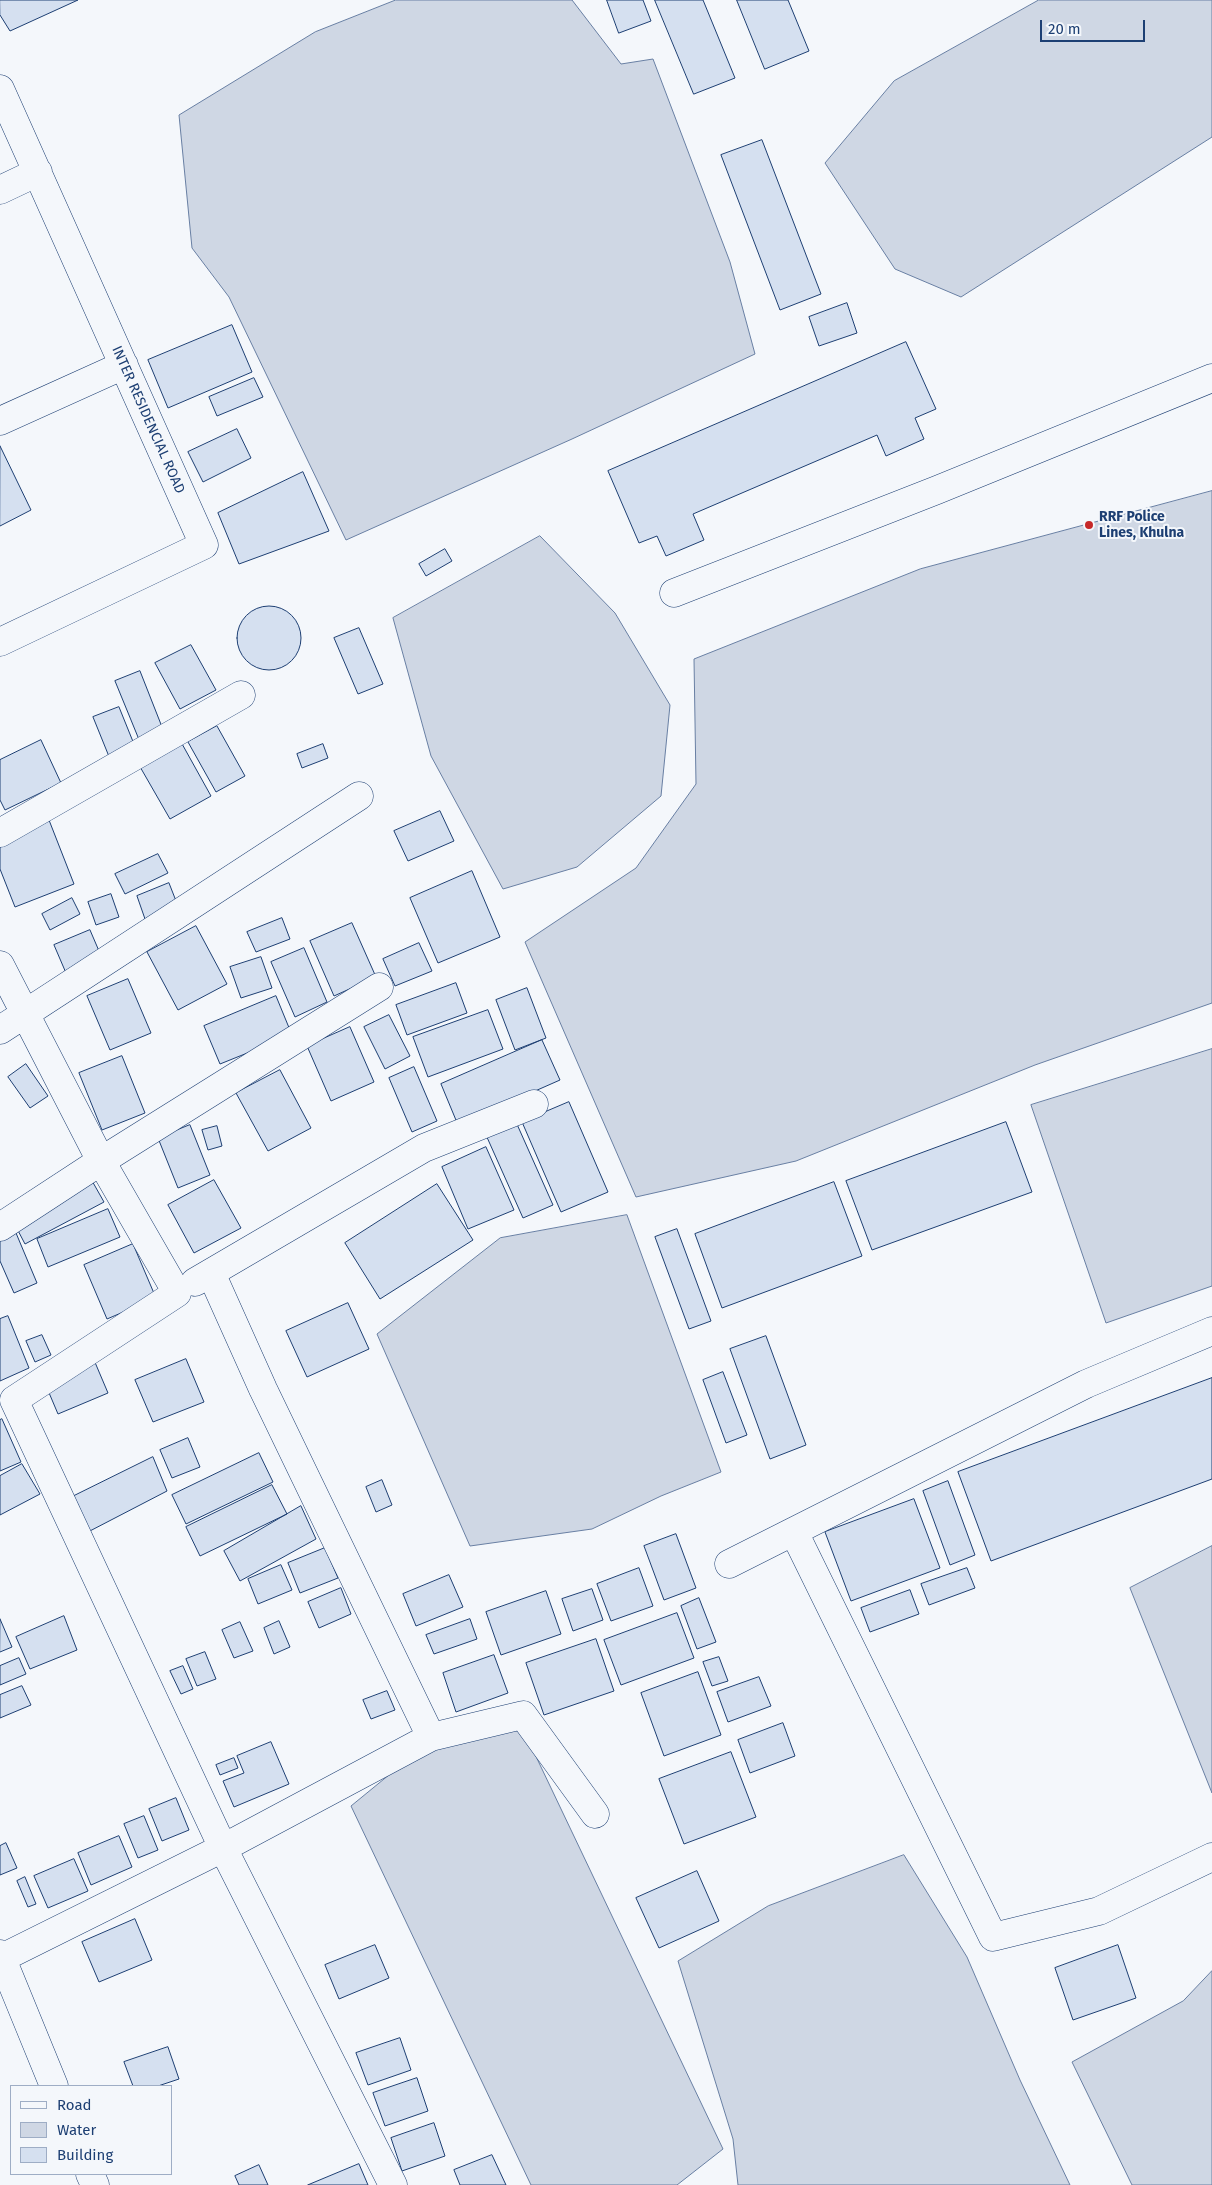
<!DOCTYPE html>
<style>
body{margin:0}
#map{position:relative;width:1212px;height:2185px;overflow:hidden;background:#f4f7fb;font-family:"Fira Sans",sans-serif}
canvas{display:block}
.legend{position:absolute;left:10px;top:2085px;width:162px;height:90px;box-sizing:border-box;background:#f4f7fb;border:1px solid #9eadc5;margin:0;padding:6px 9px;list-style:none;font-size:15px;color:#1d3f73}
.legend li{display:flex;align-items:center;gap:10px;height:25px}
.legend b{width:25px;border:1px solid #9eadc5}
.scale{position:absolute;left:1040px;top:20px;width:105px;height:22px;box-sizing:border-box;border:2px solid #1d3f73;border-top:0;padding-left:6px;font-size:15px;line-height:18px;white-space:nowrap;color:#1d3f73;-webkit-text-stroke:4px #f4f7fb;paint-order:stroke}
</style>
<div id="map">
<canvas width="1212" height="2185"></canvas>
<ul class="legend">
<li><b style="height:6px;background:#f4f7fb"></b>Road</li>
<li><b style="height:14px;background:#cfd7e4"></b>Water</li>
<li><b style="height:14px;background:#d5e0f0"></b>Building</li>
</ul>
<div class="scale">20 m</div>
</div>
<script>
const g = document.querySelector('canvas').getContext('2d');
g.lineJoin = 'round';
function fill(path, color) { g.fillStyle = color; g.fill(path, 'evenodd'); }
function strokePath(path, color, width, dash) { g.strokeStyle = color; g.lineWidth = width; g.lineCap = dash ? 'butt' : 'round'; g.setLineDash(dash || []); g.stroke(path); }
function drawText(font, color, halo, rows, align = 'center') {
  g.font = font + ' "Fira Sans",sans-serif'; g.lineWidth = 4; g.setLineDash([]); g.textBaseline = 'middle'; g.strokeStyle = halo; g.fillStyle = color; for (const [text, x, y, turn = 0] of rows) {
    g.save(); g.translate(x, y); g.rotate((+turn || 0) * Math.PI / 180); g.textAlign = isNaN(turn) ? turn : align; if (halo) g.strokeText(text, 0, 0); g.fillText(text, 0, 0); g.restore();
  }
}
const water = new Path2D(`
 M396,0H572L621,64L653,59L730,262L755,354L572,439L346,540L229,297L192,248L179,115L315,32Z
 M1039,0H1212V137L961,297L895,269L825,163L894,81Z
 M1212,491V1003L1035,1065L796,1161L636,1197L525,942L636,868L696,784L694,659L920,569Z
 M540,536L615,613L670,705L661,796L577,867L503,889L431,756L393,618Z
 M1212,1049V1286L1106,1323L1031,1105Z
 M627,1215L721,1472L661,1496L592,1529L470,1546L377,1334L500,1238Z
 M1212,1546V1793L1130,1588Z
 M521,1725L723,2149L677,2185H531L351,1806L417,1752Z
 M904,1855L967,1957L1020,2080L1070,2185H738L733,2139L678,1961L768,1906Z
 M1212,1971V2185H1132L1072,2062L1183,2001Z`);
fill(water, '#cfd7e4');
strokePath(water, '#687fa3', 1);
const building = new Path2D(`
 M0,0H78L10,31L0,15Z
 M607,0H643L651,21L619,33Z
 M655,0H703L735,78L694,94Z
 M737,0H788L809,51L765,69Z
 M762,140L821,294L780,310L721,155Z
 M847,303L857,333L819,346L809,317Z
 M232,325L252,372L168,408L148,360Z
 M906,342L936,409L915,418L924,439L886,456L877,435L693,514L704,540L666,556L657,536L639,543L608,471Z
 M254,378L263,397L217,416L209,397Z
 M237,429L251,458L203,482L188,452Z
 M0,446L31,510L0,526Z
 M303,472L329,531L239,564L218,513Z
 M445,549L452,561L426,576L419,564Z
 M237 638a32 32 0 1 1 64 0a32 32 0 1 1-64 0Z
 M359,628L383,684L358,694L334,638Z
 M191,645L216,690L180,709L155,663Z
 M140,671L164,732L140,742L115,681Z
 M119,707L136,749L110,759L93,717Z
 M217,726L245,776L216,792L188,742Z
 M41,740L61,783L5,810L0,800V760Z
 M181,742L211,796L170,819L139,765Z
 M323,744L328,758L302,768L297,754Z
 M440,811L454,841L408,861L394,831Z
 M49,820L74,884L15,907L0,869V839Z
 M158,854L168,873L125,894L115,874Z
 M472,871L500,937L438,963L410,898Z
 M169,883L178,906L145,919L137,896Z
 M111,894L119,917L96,925L88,902Z
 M72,898L80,914L50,930L42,914Z
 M282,918L290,939L256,952L247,932Z
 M352,923L376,977L334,996L310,941Z
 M196,926L227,984L178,1010L147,952Z
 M90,930L102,958L66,973L54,945Z
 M419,943L432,971L395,986L383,959Z
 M304,948L327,1002L295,1017L271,962Z
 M261,957L272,988L241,998L230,967Z
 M128,979L151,1033L110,1050L87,996Z
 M456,983L467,1013L407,1035L396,1005Z
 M527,988L546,1038L515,1050L496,1000Z
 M276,996L292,1035L220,1064L204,1026Z
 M488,1010L503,1049L428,1077L413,1037Z
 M389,1015L410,1056L385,1069L364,1027Z
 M350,1027L374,1082L331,1101L307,1046Z
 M542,1040L560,1080L458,1125L441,1084Z
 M122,1056L145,1113L102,1130L79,1073Z
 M26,1064L48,1096L30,1108L8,1077Z
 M414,1067L437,1121L412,1132L389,1078Z
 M280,1070L311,1128L268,1151L236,1093Z
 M569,1102L608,1192L561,1212L522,1122Z
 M516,1122L553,1205L523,1218L486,1135Z
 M1006,1122L1032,1192L872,1250L846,1181Z
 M190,1125L210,1175L178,1188L158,1138Z
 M217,1126L222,1146L208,1150L202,1130Z
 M486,1147L514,1210L468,1229L442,1167Z
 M91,1179L104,1202L25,1244L13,1221Z
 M214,1180L241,1228L194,1253L168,1205Z
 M834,1182L862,1256L722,1308L695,1234Z
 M437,1184L473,1240L380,1299L345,1243Z
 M108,1209L120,1237L48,1267L37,1239Z
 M677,1229L711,1321L689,1329L655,1237Z
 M16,1233L37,1283L14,1293L0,1261V1239Z
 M133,1244L156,1298L107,1319L84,1265Z
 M348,1303L369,1349L307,1377L286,1331Z
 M8,1316L29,1368L0,1381V1319Z
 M42,1335L51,1355L35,1362L26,1341Z
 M766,1336L806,1445L770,1459L730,1349Z
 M186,1359L204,1402L153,1422L135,1380Z
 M94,1360L108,1393L58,1414L44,1381Z
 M723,1372L747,1435L726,1443L703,1380Z
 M1212,1378V1479L991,1561L958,1472Z
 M2,1419L21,1462L0,1471V1420Z
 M188,1438L200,1467L172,1478L160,1450Z
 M259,1453L273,1482L186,1524L172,1495Z
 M153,1457L167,1491L86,1533L68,1499Z
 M22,1464L40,1494L0,1515V1476Z
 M382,1480L392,1505L376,1512L366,1487Z
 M948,1481L975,1555L950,1565L923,1491Z
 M272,1485L287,1514L200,1556L186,1527Z
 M914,1499L940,1568L851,1601L825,1532Z
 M301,1506L316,1539L240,1581L224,1551Z
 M676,1534L696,1588L664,1600L644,1546Z
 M325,1548L338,1578L300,1593L288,1563Z
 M281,1565L292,1590L258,1604L248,1579Z
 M639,1568L653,1606L611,1621L597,1584Z
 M967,1568L975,1588L929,1605L921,1584Z
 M449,1575L463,1607L416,1626L403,1594Z
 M341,1588L351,1614L319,1628L308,1602Z
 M592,1589L603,1620L573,1631L562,1599Z
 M910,1590L919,1614L870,1632L861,1608Z
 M546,1591L561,1634L501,1655L486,1612Z
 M699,1598L716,1642L697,1649L681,1606Z
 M677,1613L694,1658L621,1685L604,1640Z
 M64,1616L77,1650L30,1669L16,1637Z
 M0,1619L12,1647L0,1652Z
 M470,1619L477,1639L434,1654L426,1635Z
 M279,1621L290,1647L274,1654L264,1628Z
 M240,1622L253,1651L234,1658L222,1630Z
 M596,1639L614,1691L544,1715L526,1663Z
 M205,1652L216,1679L197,1686L186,1659Z
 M494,1655L508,1693L456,1712L443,1673Z
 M719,1657L728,1681L712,1686L703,1662Z
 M19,1658L26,1674L0,1685V1666Z
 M183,1666L193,1689L181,1694L170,1671Z
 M698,1672L721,1735L664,1756L641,1693Z
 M759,1677L771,1706L728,1722L717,1692Z
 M22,1686L31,1705L0,1718V1695Z
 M387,1691L395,1710L371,1719L363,1700Z
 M783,1723L795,1756L750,1773L738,1740Z
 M271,1742L289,1784L234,1807L223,1781L244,1773L237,1756Z
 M731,1752L756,1817L684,1844L659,1779Z
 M234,1758L238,1768L220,1775L216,1765Z
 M176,1798L189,1830L162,1841L149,1809Z
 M144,1816L158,1850L138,1858L124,1824Z
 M119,1836L132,1867L91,1885L78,1853Z
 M6,1843L17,1868L0,1875V1846Z
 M74,1859L88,1891L48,1908L34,1876Z
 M697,1871L719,1921L659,1948L636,1898Z
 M25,1877L36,1904L28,1907L17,1881Z
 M135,1919L152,1960L99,1982L82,1942Z
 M375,1945L389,1978L339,1999L325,1965Z
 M1118,1945L1136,1998L1073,2020L1055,1968Z
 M400,2038L411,2070L368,2085L356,2053Z
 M168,2047L179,2079L158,2086H133L124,2062Z
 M417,2078L428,2111L385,2126L373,2093Z
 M434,2123L445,2156L402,2171L391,2138Z
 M492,2155L506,2185H460L454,2170Z
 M359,2164L368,2185H308Z
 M259,2165L268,2185H239L235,2176Z`);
fill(building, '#d5e0f0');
strokePath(building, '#1d3f73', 1);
const minor = new Path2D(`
 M0,89L204,545L0,642
 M0,190L38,172
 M0,421L124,365
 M674,593L937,490L1212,378
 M0,833L241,695
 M0,965L101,1161L177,1293L14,1400L223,1848L393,2185
 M0,1030L359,796
 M0,1227L101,1161L379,987
 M211,1273L263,1389L431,1737L523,1715L595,1814
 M195,1282L424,1148L534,1104
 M794,1532L993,1937L1099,1911L1212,1857
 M729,1564L1086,1384L1212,1331
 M0,1954L54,2086
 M2,1958L223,1848L431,1737
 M90,2174L95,2185`);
strokePath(minor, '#1d3f73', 29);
strokePath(minor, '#f4f7fb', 28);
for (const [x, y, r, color] of [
 [1089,525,5,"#c62828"]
]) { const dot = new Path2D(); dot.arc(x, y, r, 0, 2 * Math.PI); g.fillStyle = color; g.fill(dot); strokePath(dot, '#f4f7fb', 2); }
drawText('14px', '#1d3f73', '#f4f7fb', [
 ["INTER RESIDENCIAL ROAD",148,420,66]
]);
drawText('bold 14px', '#1d3f73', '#f4f7fb', [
 ["RRF Police",1099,517],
 ["Lines, Khulna",1099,533]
], 'left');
</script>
